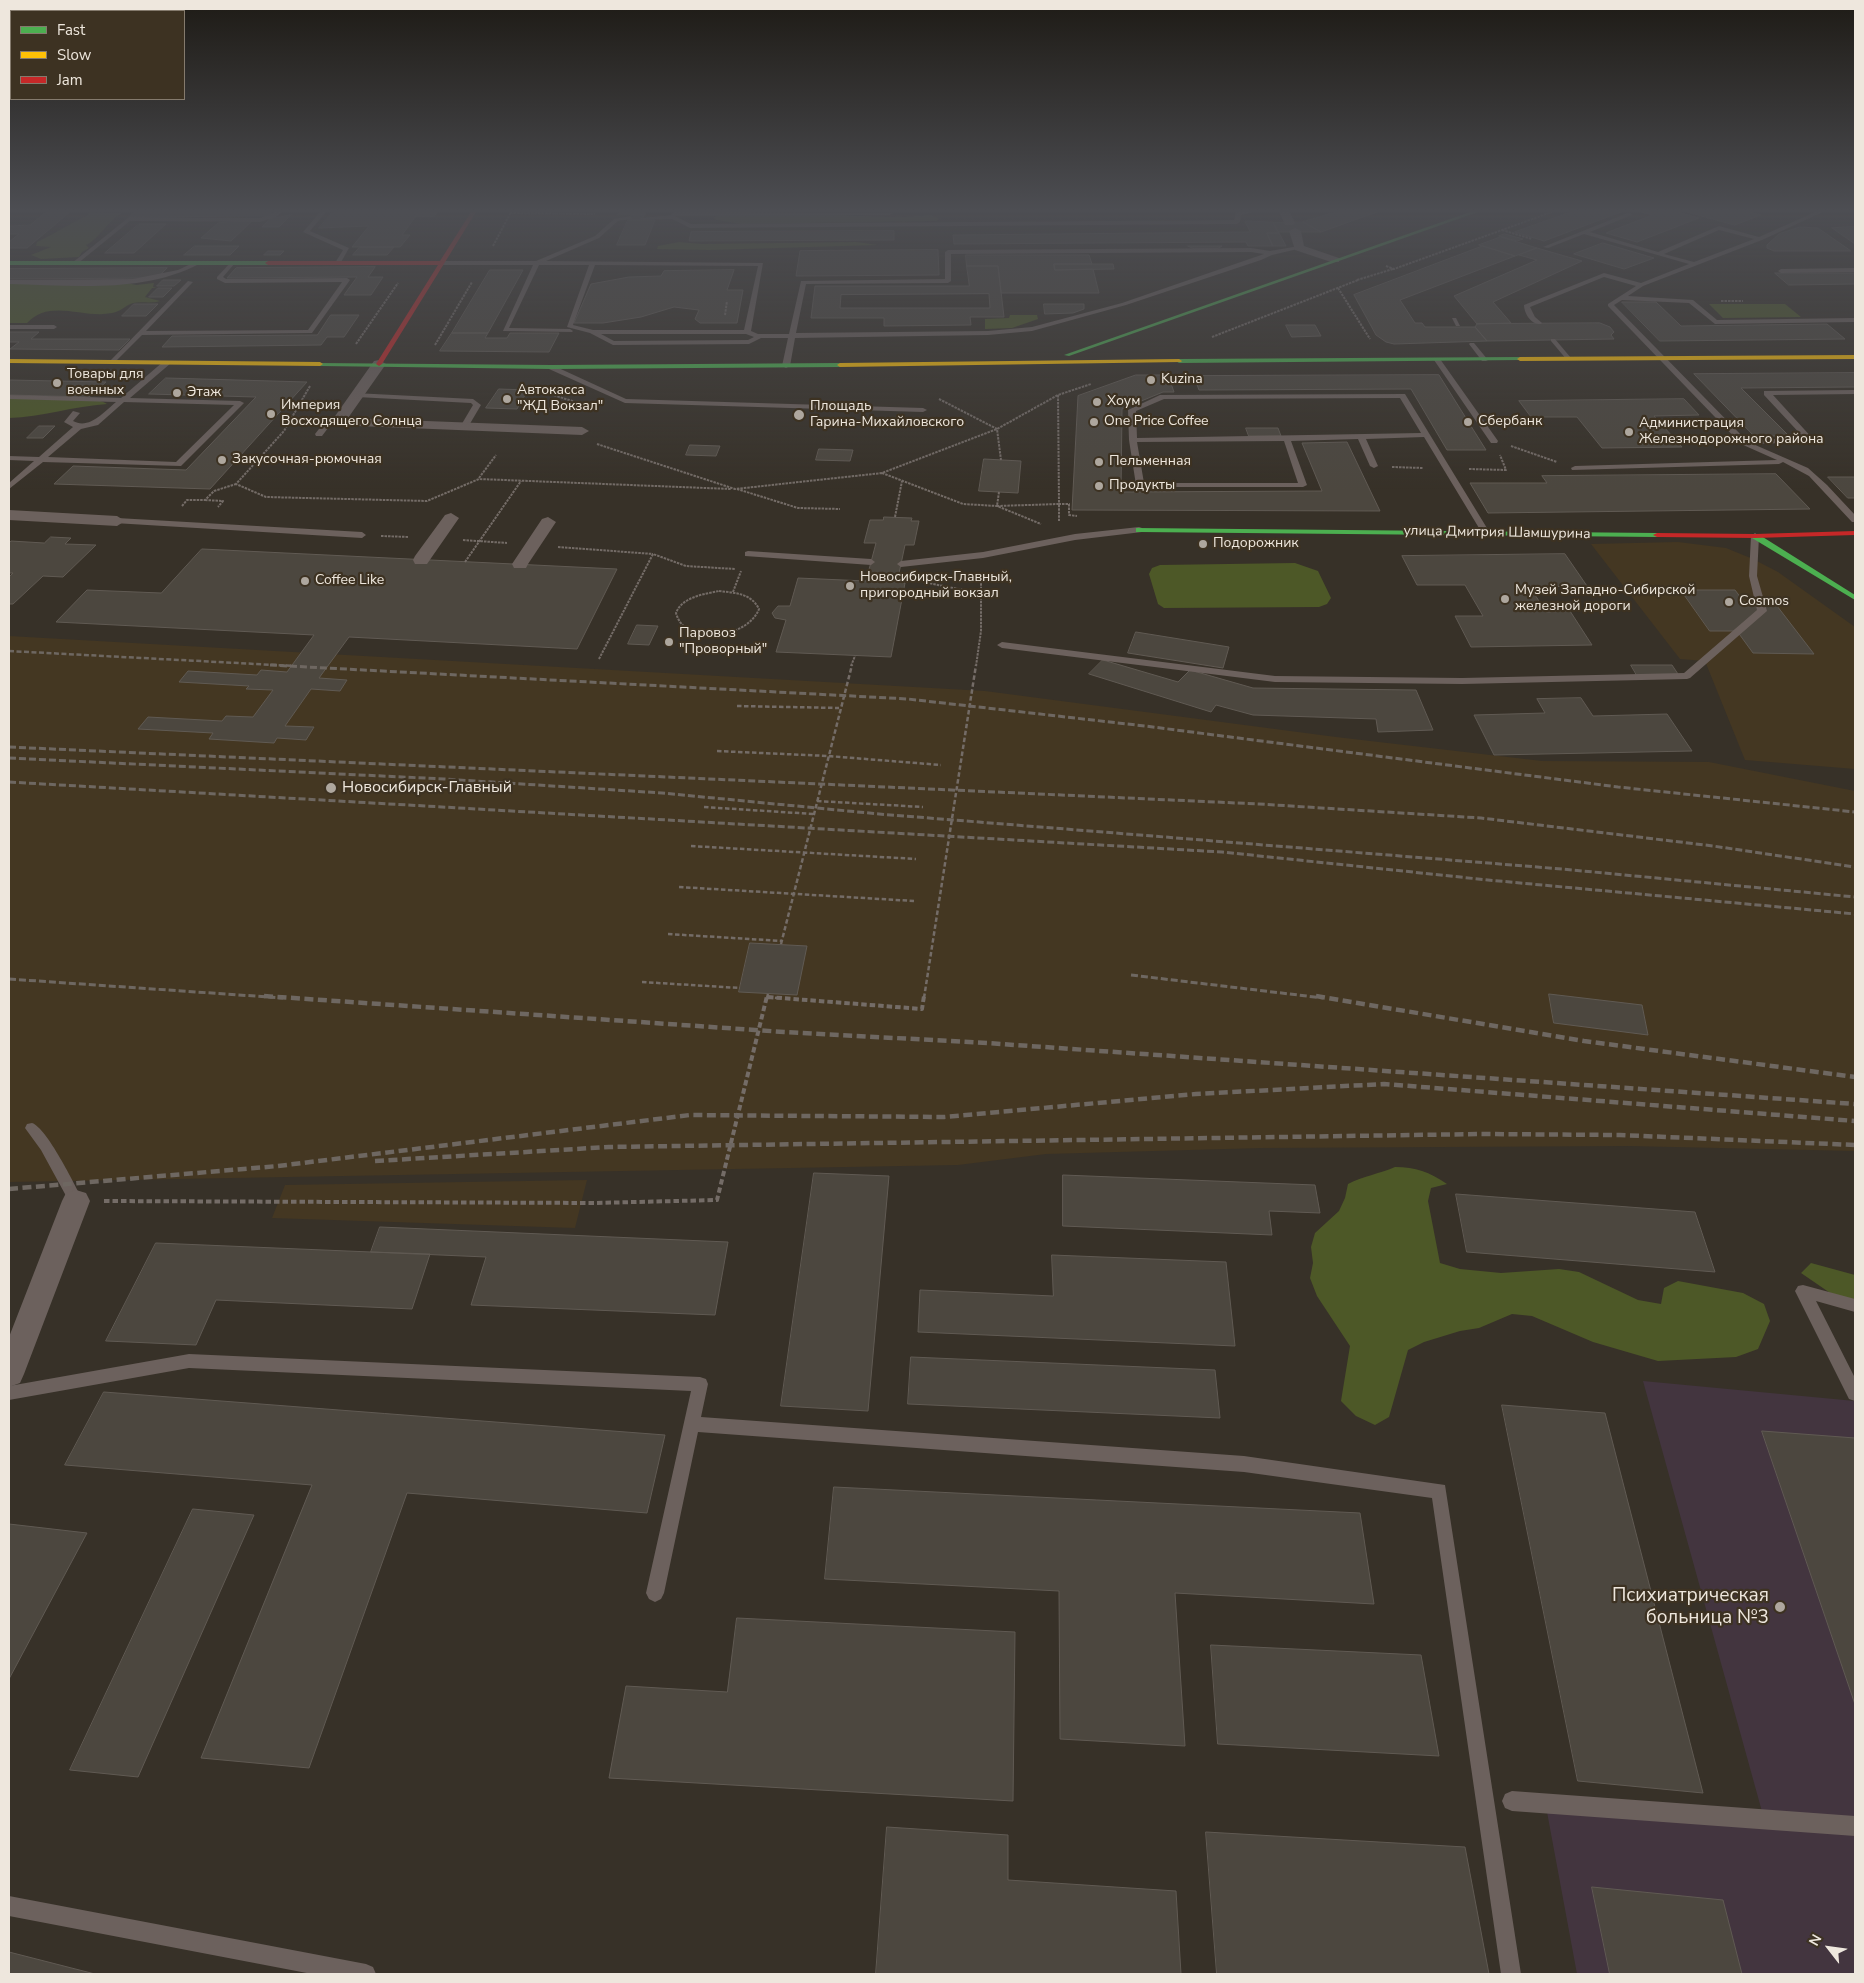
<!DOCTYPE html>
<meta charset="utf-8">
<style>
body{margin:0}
#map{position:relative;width:1864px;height:1983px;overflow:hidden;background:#373128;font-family:"Nunito Sans",sans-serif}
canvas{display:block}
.frame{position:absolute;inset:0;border:10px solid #eee7dd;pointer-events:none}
.legend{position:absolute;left:10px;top:10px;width:175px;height:90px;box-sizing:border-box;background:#3d3222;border:1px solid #847a6d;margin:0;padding:6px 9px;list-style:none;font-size:15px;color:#eee7dd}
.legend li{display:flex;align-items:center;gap:10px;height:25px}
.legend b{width:25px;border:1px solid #847a6d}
.north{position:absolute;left:1804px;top:1923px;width:50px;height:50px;-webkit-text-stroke:4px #3d3222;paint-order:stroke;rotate:300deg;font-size:14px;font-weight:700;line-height:20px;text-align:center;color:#eee7dd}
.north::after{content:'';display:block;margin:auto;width:18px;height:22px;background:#eee7dd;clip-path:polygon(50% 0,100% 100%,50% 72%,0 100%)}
</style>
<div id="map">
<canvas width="1864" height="1983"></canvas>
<div class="frame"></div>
<ul class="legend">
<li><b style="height:6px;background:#4caf50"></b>Fast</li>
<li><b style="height:6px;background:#ffc107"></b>Slow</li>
<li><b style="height:6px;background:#c62828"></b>Jam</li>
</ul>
<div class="north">N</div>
</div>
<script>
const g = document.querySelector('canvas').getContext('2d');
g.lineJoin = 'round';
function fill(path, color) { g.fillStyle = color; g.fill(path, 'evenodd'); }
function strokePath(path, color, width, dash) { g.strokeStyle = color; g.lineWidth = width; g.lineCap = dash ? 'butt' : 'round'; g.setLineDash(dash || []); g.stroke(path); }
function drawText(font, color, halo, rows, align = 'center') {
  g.font = font + ' "Nunito Sans",sans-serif'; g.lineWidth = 4.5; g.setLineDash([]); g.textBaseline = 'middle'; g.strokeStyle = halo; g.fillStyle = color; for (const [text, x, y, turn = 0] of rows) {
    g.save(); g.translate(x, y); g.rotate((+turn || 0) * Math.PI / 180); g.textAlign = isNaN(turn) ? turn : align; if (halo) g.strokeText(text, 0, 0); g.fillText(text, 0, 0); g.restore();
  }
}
fill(new Path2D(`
 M1678,542L1726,548L1753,559L1778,572L1855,627V769L1745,760L1705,661L1680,659L1591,544Z
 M9,636L985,691L1336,737L1542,761L1709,762L1855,791V1151L1629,1146L1262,1148L1046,1154L958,1165L9,1182Z
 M587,1180L575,1228L272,1218L285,1185Z`), '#443722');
fill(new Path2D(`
 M1643,1381L1855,1401V1974H1577L1547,1812L1766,1826Z`), '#43353f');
fill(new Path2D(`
 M89,212L122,213C107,222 98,240 86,245L89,248L82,252L79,257L41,259L31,255L51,247L36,246L37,242C55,234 70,223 88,215Z
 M727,212L900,217L931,215L939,219L937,221L741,224L716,220L714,217Z
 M679,242L702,244L856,242L878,245L709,250L657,249L658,246Z
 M9,283H128L136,285L154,283L153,287L157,288H152L145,297L160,301C151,304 142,301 133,303C126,305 120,312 112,313C83,319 50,298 27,323H9Z
 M1709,304H1785L1801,317L1723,318Z
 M1010,315H1037L1038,319L1012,328L985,329V319L1009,318Z
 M9,396C26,397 97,395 107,404C74,406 42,417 9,418Z
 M1295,563L1318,571L1331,598L1327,604L1319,607L1164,608L1158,604L1149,574L1152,568L1160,565Z
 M1395,1167C1416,1167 1429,1172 1447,1184L1431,1188L1428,1201L1440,1263L1460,1269L1501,1273L1559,1269L1579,1272L1638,1300L1661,1304L1664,1288L1678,1281L1743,1293L1764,1304L1770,1321L1758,1349L1736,1357L1658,1361L1593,1342L1532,1316L1512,1314L1479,1328L1460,1331L1424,1342L1408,1350L1389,1417L1375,1425L1356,1416L1341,1401L1350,1346L1317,1296L1310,1278L1313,1263L1311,1247L1315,1233L1339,1211L1345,1198L1348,1184C1363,1176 1379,1174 1395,1167Z
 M1811,1263L1855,1275V1310L1801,1273Z`), '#4d5827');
const building = new Path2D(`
 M46,212H70L27,248H9V242L19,234H9V226L30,225Z
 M134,212H271L267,216L129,217Z
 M333,212H419L402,235H410L400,247H352L369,226L319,228Z
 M419,212H437L434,217H415Z
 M620,212H646L645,215H618Z
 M1336,212H1377L1321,232L1303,222Z
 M1571,212H1621L1544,241L1515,232Z
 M1641,212H1678L1699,218L1637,242L1606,233L1652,215Z
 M1687,212H1750L1761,215L1735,225Z
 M291,215L279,227H262L270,219Z
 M631,215H644L642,220H629Z
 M628,220H655L645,245H617Z
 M252,221L231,241L201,238L218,223Z
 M1245,221L1273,222L1279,233H1267L1273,246H1248L1246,242L954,244L953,235L1250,232Z
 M1303,222L1321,232H1278L1273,223Z
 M139,224H166L134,253H105Z
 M1800,227L1818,228L1851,251H1774L1767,248V245L1779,234Z
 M1855,227V244L1832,228Z
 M894,231V240L689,241L691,232Z
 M1267,233H1279L1286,246H1273Z
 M1505,234L1523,239L1517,241L1499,236Z
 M1501,237L1537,248L1515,256L1479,245Z
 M1603,243L1654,258L1624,269L1574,254Z
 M195,246H239L230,255H184Z
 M1188,246H1222L1217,249H1195Z
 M1483,246L1515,256L1400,300L1415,323H1422L1425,327H1475L1487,341L1394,344L1386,342L1376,335L1354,295Z
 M360,247H394L387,255H353Z
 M1537,248L1582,261L1493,302L1511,323L1477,324L1454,296L1537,260L1519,255Z
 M938,250L939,275L796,276L800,251Z
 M268,251H284L280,255H264Z
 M966,255H1089L1092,264H1054L1055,270L1093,269L1099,293H1001L998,266H967Z
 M1054,264H1113L1114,269L1055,270Z
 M967,266H998L1004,317H970L971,325L884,326V318H811L815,286H969Z
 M375,267L368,277H383L371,295H344L357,277L227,278L236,268Z
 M167,268L157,278L9,279V269Z
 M490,270H523L488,333H452Z
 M734,270L727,290H743L737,323H700L695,319L699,310L674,307L641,317L603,323H574L591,284L629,277L661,276L664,271Z
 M1775,273H1855V284L1789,285Z
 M163,280H181L174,286H157Z
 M158,288H172L163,297H149Z
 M989,294L990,308H840L841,295Z
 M1622,302H1656L1681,326L1827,324L1845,339L1660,341Z
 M134,304H158L146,316H122Z
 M1044,304H1084V309L1073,313L1045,314Z
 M331,315H359L344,337H327L321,345L162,347L172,336L317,335Z
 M1600,323L1610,327L1614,332L1611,335L1614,339L1487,341L1475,327L1477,324Z
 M1286,325H1315L1321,336L1292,337Z
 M9,332H39L31,339H130L119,350L10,349L19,342H9Z
 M452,333H488L485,338H507L510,333H559L549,352L440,351Z
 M1855,373V387L1741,388L1789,436H1754L1694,374Z
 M1136,375H1168L1174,392H1163L1122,409L1121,492L1322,491L1302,443L1347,442L1380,511L1072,510L1078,396Z
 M1439,375L1486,450H1447L1411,389L1199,390L1194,376Z
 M166,378L307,382L210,489L54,484L73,466L186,470L256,397L149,394Z
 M9,380L106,382L89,397L9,395Z
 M499,389L528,390L517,409L486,408Z
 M1684,399L1699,415L1654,416L1682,447L1602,448L1577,417H1531L1519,401Z
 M39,426H55L43,438H27Z
 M1246,428H1278L1281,436H1249Z
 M690,445L720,446L716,456L686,455Z
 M819,449L853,450L850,461L816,460Z
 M984,459L1021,461L1018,493L979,491Z
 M1776,474L1810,509L1488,513L1470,483H1547L1542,476Z
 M1828,477H1855V498H1848Z
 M884,517L912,518L911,521H919L914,545H905L901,564L897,582L905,583L891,657L776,652L786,620L775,618L772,613L778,606H790L798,578L866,581L876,543H864L870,520H883Z
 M51,537L71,538L65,544L96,545L63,577L43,576L13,604H9V577L13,573H9V543L11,541L44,543Z
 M202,549L617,569L577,649L349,637L319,678L347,680L340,691L311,689L285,726L314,727L306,740L277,738L274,743L209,739L213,733L138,729L148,717L222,721L226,716L253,717L273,690L246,689L249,686L179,682L188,671L257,675L261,670L287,672L314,635L56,622L87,590L161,593Z
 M1565,554L1587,586L1530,587L1546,612L1570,611L1592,645L1471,647L1455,616H1483L1465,585H1417L1402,556Z
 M1681,590H1735L1744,602H1774L1814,654L1753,653L1737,631H1710Z
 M637,625L658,626L649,645L628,644Z
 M1136,632L1229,647L1223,668L1128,653Z
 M1103,660L1178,682L1190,670L1253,688L1416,690L1433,730L1378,732L1376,719L1253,715L1216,705L1211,712L1089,674Z
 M1631,665H1672L1680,677H1638Z
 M1581,698L1593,716L1667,714L1692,751L1494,755L1474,715L1545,713L1537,699Z
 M750,943L807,946L797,995L739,992Z
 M1549,994L1642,1005L1648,1035L1554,1023Z
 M814,1173L889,1176L868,1411L781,1406Z
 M1063,1175L1315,1185L1320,1213L1269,1211L1272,1235L1063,1226Z
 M1456,1194L1695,1212L1715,1272L1467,1252Z
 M380,1227L728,1242L715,1315L471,1305L486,1257L371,1252Z
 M156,1243L371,1252L430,1254L412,1309L216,1300L196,1345L106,1341Z
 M1052,1255L1226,1262L1235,1346L918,1332L920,1290L1053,1296Z
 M911,1357L1215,1370L1220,1418L908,1404Z
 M104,1392L665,1435L647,1513L407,1493L309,1768L201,1758L312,1485L65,1465Z
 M1502,1405L1605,1413L1703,1793L1578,1781Z
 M1762,1431L1855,1438V1704Z
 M834,1487L1360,1513L1374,1604L1175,1593L1185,1746L1060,1739L1059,1591L825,1579Z
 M193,1509L254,1515L138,1777L70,1770Z
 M9,1524L87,1533L9,1679Z
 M737,1618L1015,1632L1013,1801L609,1778L626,1686L727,1692Z
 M1211,1645L1421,1655L1439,1756L1218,1744Z
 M887,1827L1008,1835V1880L1176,1891L1181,1974H876Z
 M1206,1832L1465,1847L1489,1974H1217Z
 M1592,1887L1723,1900L1742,1974H1610Z
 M9,1952L95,1974H9Z`);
fill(building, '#4c473f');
strokePath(building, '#605a53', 1);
strokePath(new Path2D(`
 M510,213L595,214
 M1502,230L1532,239
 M493,246L511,212
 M1386,266L1394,269L1552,212
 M1357,280L1393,269
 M1338,288L1370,339
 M1721,301H1743
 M725,315L727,301
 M1212,337L1358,280
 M356,344L398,283
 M435,345L472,282
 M310,386L284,431L236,484L266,497L427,501L479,479L731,489
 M534,389L588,406
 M1058,395L1059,504H1069V515L1077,516
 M939,399L997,429L1001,460
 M549,410L554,403
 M597,444L735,489L882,473L997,429L1058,395L1091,384
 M1511,446L1557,462
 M1392,467L1423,468
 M1469,469L1506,470L1500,455
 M882,473L963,504L997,506L1041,524
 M479,478L496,455
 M737,489L798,508L840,509
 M999,492L997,506L1059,504V521
 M205,500L223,501L218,507
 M182,506L187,500H205L214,491L236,484
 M895,517L902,481
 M381,536L409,537
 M463,540L507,543
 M558,547L653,554
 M465,562L521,481
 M923,582L979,593
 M719,591C735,593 751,593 759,609C748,638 685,648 676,613C682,597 704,594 719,591Z
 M733,592L741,571
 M599,659L653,554L686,566L735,569
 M851,666L855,656
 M976,666L981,631V573`), '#746c67', 2, [2.5, 1]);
strokePath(new Path2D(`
 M737,706L839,708
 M717,751L828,756L941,765
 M817,801L923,807
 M704,807L813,814
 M691,846L916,859
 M679,887L914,901
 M668,934L782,941
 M781,944L852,665
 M642,982L740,988
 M768,997L777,998
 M767,998L768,994
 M924,998L976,665`), '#746c67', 2.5, [4.5, 2.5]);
strokePath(new Path2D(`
 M768,997L922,1009L924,996
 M104,1201L595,1203L717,1200L767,996`), '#746c67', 4, [5.5, 3]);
fill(new Path2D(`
 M275,212H282L276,217L260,222L130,221L77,264L72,263L129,217L260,218Z
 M320,212H326L310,231L349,248L340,264L335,263L343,250L303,232Z
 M674,212L893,213L890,215L675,216L691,224L1234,220L1236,212H1253L1241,215L1240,222L1237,224L690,228L672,219L643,220L640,218L672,215L671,214Z
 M1630,212L1632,215L1590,232L1658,252L1719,226L1759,237L1815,212H1823L1762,240L1643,286L1628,296L1693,300L1717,320L1855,318V322L1715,324L1689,303L1622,300L1614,305L1746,440L1804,438L1764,395V391L1855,390V394L1773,395L1814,440L1810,442L1753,444L1808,468L1827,485L1855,515V522H1852L1809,476L1783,462L1779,464L1572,470L1571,468L1575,466L1777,460L1741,444L1608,306V304L1636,286L1604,277L1530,307L1535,317L1542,323L1541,324C1531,325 1524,313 1524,305L1604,273L1641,283L1689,264L1584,234L1548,248L1543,247ZM1719,230L1754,239L1694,262L1664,254Z
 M630,216L632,219L618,221L599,238L546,261L763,263L751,331L758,334H789L801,281L945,279V252L948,250L1251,248L1270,251L1299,246L1302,248L1272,255L1261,260L1126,305L1032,331L988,335L795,338L790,366L786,368L782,366L788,338H761L749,344L613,345L590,333L567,327L589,265H539L509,328L570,329L573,331L572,332L503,331L533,265H442L439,263L442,261H536L595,236L614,219ZM1251,252L1264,254L1122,303L1032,327L988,331L796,333L806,284L948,283L951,281V254ZM595,265L758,266L744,330H593L573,325ZM601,334H746L754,337L748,340L614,341Z
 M197,261L199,264C142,294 71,285 9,284V280L133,279L178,270Z
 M232,261L235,263L223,277L226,279L347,278L350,280L312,333L142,335L114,363H110V361L188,281L193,282L146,331L308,330L342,282L225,283L217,279V277Z
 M1855,268V272L1781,273L1778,271L1781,269Z
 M1452,318H1456L1460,326H1456Z
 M9,325H54L57,327L54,329H9Z
 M1551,339H1555L1571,358V360H1567L1551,341Z
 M1470,343H1474L1488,360L1486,361H1482L1469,344Z
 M1436,359H1440L1498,441L1497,443H1491L1434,360Z
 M164,361L171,363L130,398L240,401L244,403L181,466L43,462L9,489V483L34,461L9,460V456L39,457L73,427L64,422L73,411L80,413L73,421C89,430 104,412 116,402L9,399V395L121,398ZM124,402L234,405L176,462L48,457L81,429L98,425Z
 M552,365L626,399L923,408L927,410L923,412L625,403L549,369L548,367Z
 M354,393L473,399L481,405L468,427L464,429L460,427L473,405L471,403L357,397L353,395Z
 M1405,394L1490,533L1489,535L1482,533L1424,437L1366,439L1378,466L1374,468L1370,466L1358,439L1291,441L1307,485L1303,487H1140L1136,485L1129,440L1128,410L1160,395ZM1400,398L1421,433L1137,438L1136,411L1164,399ZM1284,441L1298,483H1144L1137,442Z
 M326,420H338L342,422L331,424L322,436H316L315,434Z
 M117,518L362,532L366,535L362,538L114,523L113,521Z
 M1139,527L1142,528V532L1075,540L983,558L901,567L897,564L901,561L983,552L1075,534Z
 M1755,533L1759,536L1757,576L1767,611L1690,678L1687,679L1462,684L1275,682L1002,648L997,645L1002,642L1275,676L1462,678L1684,673L1757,610L1749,576L1751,536Z
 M748,551L871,559L875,562L871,565L745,556V552Z
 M32,1123C47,1128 75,1185 83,1201L81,1205L76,1207L71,1205L41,1150L25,1128L27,1124Z
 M1803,1285L1855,1299V1312L1816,1301L1855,1378V1401L1849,1399L1795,1291L1798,1286Z
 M189,1354L700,1377L706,1379L708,1384L701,1417L1244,1456L1445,1485L1521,1974H1501L1432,1498L1244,1472L698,1432L664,1593L661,1599L655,1602L649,1599L646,1593L691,1391L189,1368L9,1400V1386Z
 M1512,1791L1855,1816V1836L1512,1811L1505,1808L1502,1801L1505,1794Z
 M9,1896L366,1964L373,1967L376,1974H312L9,1916Z`), '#6c615d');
fill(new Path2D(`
 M1279,212H1290L1295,223L1293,225H1285Z
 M1295,228L1301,231L1304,246L1339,258V262H1331L1295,250L1289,231Z
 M379,360L386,364L348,418L582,427L589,431L582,435L333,425L331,422L333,419L374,361Z
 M9,510L117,516L125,521L117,526L9,520Z
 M451,513L459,518L427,564H415L413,560L415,556L445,515Z
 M548,517L556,522L528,564L526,568H514L512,564L542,519Z
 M76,1190L86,1193L90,1201L24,1374L20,1383L9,1387V1337L62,1201L66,1193Z`), '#6c615d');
fill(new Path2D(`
 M1470,212H1478L1069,356L1064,355Z
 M9,261H268L271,263L268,265H9Z
 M1520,357L1522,358V360L1179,363L1176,361L1179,359Z
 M318,363L552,365L840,363L843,365L840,367L552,369L320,366L317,364Z
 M1136,528L1657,533L1661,535L1657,537L1139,532H1136Z
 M1752,534H1758L1855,595V600L1752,538Z`), '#4caf50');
fill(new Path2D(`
 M1855,355V359L1520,361L1517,359L1520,357Z
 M9,359L320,362L323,364L320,366L9,363Z
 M1179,359L1182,361L1181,362L840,367L837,365L840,363Z`), '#ffc107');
fill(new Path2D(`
 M471,212H476L382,364L379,366L376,364L438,265H268L265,263L268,261H440Z
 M1855,531V535L1755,538L1657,537L1653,535L1657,533L1755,534Z`), '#c62828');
strokePath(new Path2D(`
 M9,651L294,666`), '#6e6761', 2.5, [5, 2.5]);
strokePath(new Path2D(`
 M270,665L908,699L1145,726L1618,787L1855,812
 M9,747L1259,804L1481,818L1713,846L1855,867
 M9,758L444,779L662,793L879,814L1562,869L1855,897
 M9,782L1222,852L1488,880L1855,914
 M1131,975L1323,998
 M9,979L283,998`), '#6e6761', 3, [7, 3]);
strokePath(new Path2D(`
 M264,996L784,1032L987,1043L1855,1104
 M1316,996L1584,1041L1855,1077
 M375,1161L609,1147L1481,1134L1620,1135L1855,1145
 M9,1189L278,1166L690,1115L944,1117L1196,1094L1384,1084L1855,1121`), '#6e6761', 4.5, [9, 4.5]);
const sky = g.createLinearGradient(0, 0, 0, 490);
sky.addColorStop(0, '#1e1b16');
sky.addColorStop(0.43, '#4d4e53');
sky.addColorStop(1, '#4d4e5300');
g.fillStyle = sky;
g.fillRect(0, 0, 1864, 490);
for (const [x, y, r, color] of [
 [1151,380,5,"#aea79e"],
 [57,383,5,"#aea79e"],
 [177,393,5,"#aea79e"],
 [507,399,5,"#aea79e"],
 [1097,402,5,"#aea79e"],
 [271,414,5,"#aea79e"],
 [799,415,6,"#aea79e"],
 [1094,422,5,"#aea79e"],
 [1468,422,5,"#aea79e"],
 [1629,432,5,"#aea79e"],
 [222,460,5,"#aea79e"],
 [1099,462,5,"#aea79e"],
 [1099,486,5,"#aea79e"],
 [1203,544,5,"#aea79e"],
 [305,581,5,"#aea79e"],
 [850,586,5,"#aea79e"],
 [1505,599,5,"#aea79e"],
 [1729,602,5,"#aea79e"],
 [669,642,5,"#aea79e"],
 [331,788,6,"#aea79e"],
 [1780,1607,6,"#aea79e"]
]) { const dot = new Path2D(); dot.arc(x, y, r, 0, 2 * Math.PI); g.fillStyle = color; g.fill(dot); strokePath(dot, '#3d3222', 2); }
drawText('14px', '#eee7dd', '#3d3222', [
 ["Товары для",67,375],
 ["военных",67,391],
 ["Kuzina",1161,380],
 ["Автокасса",517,391],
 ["\"ЖД Вокзал\"",517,407],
 ["Этаж",187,393],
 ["Хоум",1107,402],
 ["Империя",281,406],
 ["Восходящего Солнца",281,422],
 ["Площадь",810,407],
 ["Гарина-Михайловского",810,423],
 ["One Price Coffee",1104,422],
 ["Сбербанк",1478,422],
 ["Администрация",1639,424],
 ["Железнодорожного района",1639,440],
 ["Закусочная-рюмочная",232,460],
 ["Пельменная",1109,462],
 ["Продукты",1109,486],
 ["Подорожник",1213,544],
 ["Новосибирск-Главный,",860,578],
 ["пригородный вокзал",860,594],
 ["Coffee Like",315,581],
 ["Музей Западно-Сибирской",1515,591],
 ["железной дороги",1515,607],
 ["Cosmos",1739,602],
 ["Паровоз",679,634],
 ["\"Проворный\"",679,650]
], 'left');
drawText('14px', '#eee7dd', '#3d3222', [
 ["улица Дмитрия Шамшурина",1497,533,1]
]);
drawText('16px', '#eee7dd', '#3d3222', [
 ["Новосибирск-Главный",342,788]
], 'left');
drawText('19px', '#eee7dd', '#3d3222', [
 ["Психиатрическая",1769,1596],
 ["больница №3",1769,1618]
], 'right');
</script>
